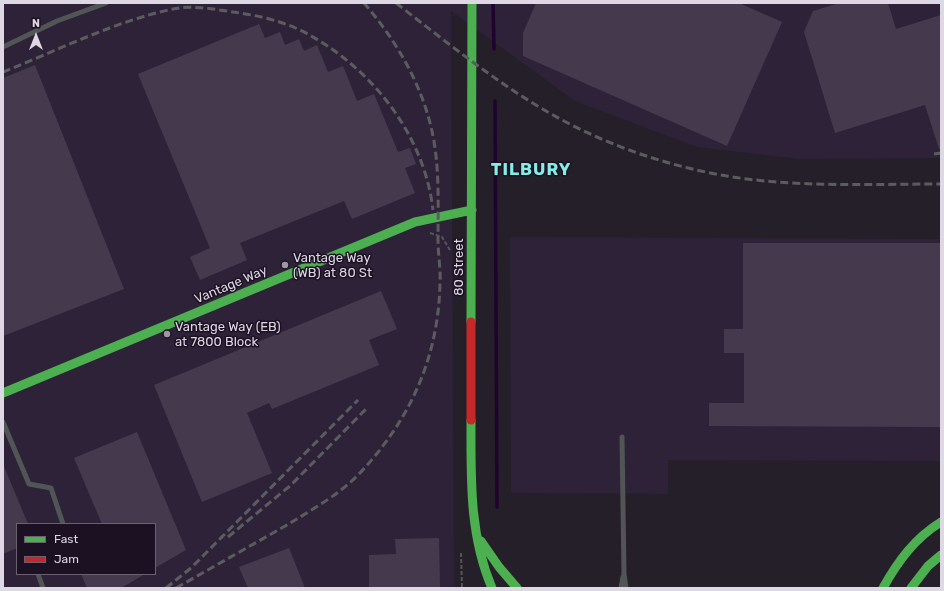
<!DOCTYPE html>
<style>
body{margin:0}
#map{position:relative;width:944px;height:591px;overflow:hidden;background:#241f29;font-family:Rubik,sans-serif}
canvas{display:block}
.frame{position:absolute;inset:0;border:4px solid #ded7e4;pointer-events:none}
.legend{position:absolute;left:16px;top:523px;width:140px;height:52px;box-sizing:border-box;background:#1c1123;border:1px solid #6a6070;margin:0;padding:5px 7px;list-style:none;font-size:12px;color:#ded7e4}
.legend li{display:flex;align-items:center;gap:8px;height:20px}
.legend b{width:20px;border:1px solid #6a6070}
.north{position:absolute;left:16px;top:16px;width:40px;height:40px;-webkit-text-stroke:3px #1c1123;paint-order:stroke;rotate:0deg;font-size:11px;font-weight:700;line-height:16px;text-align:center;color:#ded7e4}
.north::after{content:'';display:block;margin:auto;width:14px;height:18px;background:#ded7e4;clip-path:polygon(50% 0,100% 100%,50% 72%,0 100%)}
</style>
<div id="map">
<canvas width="944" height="591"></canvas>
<div class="frame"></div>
<ul class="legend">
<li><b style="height:5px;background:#4caf50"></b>Fast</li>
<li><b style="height:5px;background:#c62828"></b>Jam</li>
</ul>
<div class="north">N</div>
</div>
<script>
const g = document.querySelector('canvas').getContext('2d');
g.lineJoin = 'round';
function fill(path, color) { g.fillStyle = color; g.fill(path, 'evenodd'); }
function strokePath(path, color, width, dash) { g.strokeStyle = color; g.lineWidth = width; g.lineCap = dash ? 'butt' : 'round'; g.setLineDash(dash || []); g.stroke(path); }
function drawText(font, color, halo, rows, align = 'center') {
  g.font = font + ' Rubik,sans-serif'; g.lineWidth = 3; g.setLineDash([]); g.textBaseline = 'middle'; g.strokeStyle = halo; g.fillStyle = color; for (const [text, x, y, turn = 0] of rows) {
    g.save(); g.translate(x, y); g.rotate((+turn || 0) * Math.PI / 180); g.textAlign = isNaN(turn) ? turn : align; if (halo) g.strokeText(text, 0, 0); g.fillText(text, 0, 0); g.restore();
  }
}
fill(new Path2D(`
 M3,3H941V158L799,159L697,147L575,101L451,11L454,588H3ZM17,524H155V574H17Z
 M510,237L941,239V461L668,460V494L511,493Z`), '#2e2238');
strokePath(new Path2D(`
 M493,3L494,49
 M495,101L497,507`), '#1f032e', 3.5);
fill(new Path2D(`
 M536,3H739L782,22L727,146L523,56V33Z
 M839,3H888L896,29L941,15V148L939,149L925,105L835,133L804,32L813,11Z
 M259,24L265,38L280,32L285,45L299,39L304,51L317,45L328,72L343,66L357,101L374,94L398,152L410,148L416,164L405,168L415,193L352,219L344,201L240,243L247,260L200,280L190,257L210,248L138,74Z
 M35,65L124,289L3,336V78Z
 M743,243H941V427L709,426V403H744V353H724V329H743Z
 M381,291L397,329L369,340L379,365L272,409L269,403L247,413L272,473L202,502L154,385Z
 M137,432L186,550L155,568V524H102L74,458Z
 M3,464L28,524H17V548L3,554Z
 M439,538L440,588H369V555L396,554L395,539Z
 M289,548L305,588H248L239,567Z
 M81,574H145L121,588H87Z`), '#453a4d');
strokePath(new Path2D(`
 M430,233L442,237L450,250
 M461,553L462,588`), '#555659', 2, [4, 2]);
strokePath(new Path2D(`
 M3,47L57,21L106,3
 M3,422L29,484L51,488L63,524
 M622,437L624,574L626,588
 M38,574L43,588
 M621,588L623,577`), '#515555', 5);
strokePath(new Path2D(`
 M471,322L472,3
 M3,393L415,222L472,210
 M471,420C471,477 469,535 492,588
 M481,541L499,567L517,588
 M883,588C898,561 915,538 941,522
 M911,588L928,566L941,555`), '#4caf50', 9);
strokePath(new Path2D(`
 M471,420V322`), '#c62828', 9);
strokePath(new Path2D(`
 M396,3C445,41 493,80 546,111C599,142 660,164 721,175C793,188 868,184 941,184
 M3,72C56,51 118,20 173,9C192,5 213,9 233,12C255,15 279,20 300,30C368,64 424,132 433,210
 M934,154L941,153
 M228,537L291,485L367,408
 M166,588L191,568L358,400
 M176,588C213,567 250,546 287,525C311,510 339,495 359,474C410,420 438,359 440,284C441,270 438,255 438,240C438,212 439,184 436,156C430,98 401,46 364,3`), '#5c5c60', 3, [8, 4]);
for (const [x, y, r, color] of [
 [285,265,4,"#9d97a3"],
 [167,334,4,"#9d97a3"]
]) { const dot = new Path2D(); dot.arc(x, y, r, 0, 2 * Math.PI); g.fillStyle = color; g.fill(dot); strokePath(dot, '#1c1123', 1.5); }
drawText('13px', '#ded7e4', '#1c1123', [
 ["Vantage Way",293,258],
 ["(WB) at 80 St",293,273],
 ["Vantage Way (EB)",175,327],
 ["at 7800 Block",175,342]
], 'left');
drawText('13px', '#ded7e4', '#1c1123', [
 ["80 Street",459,267,-90],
 ["Vantage Way",231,285,-23]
]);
g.letterSpacing = '1px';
drawText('bold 17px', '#83ede6', '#1c1123', [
 ["TILBURY",531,170]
]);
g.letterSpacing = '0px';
</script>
